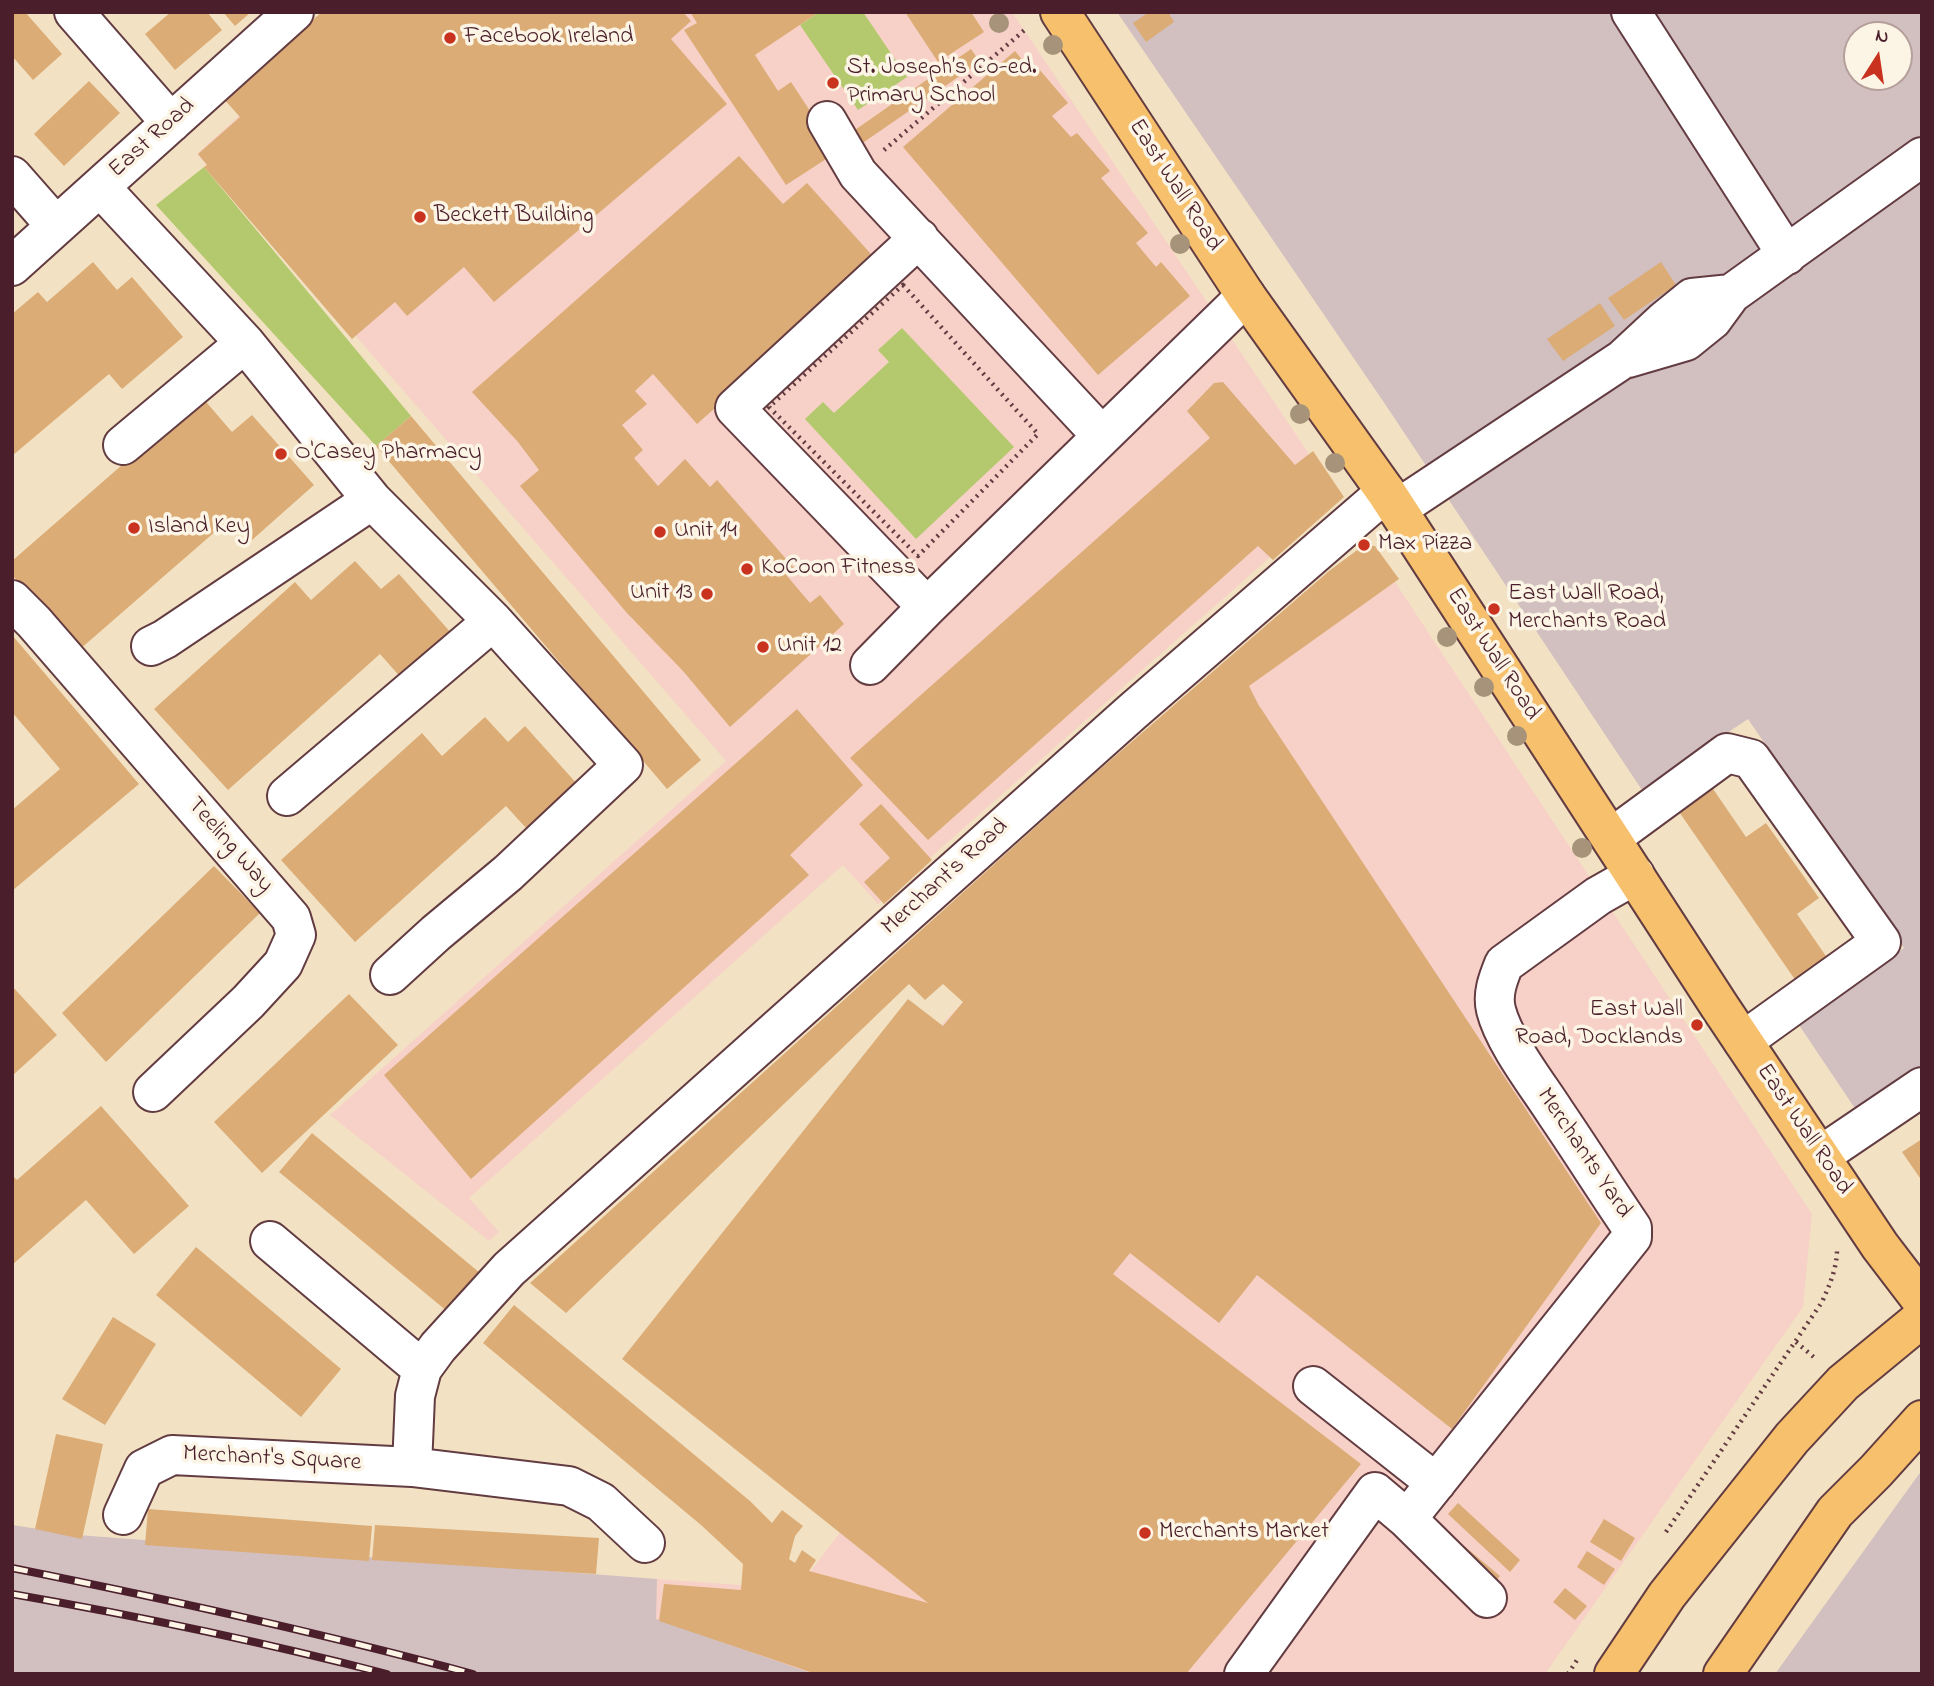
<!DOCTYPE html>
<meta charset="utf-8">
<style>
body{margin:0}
#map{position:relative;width:1934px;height:1686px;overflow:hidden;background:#f2e2c3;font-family:"Indie Flower",sans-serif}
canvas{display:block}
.frame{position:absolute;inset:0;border:14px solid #4a1f2b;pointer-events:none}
.north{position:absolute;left:1843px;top:21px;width:70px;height:70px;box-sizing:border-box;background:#fcf5e5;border:2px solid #b59f9b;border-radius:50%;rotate:12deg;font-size:19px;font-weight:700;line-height:28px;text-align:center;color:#4a1f2b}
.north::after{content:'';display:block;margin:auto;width:24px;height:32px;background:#c8321e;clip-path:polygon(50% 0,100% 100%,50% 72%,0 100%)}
</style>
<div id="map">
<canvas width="1934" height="1686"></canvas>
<div class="frame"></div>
<div class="north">N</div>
</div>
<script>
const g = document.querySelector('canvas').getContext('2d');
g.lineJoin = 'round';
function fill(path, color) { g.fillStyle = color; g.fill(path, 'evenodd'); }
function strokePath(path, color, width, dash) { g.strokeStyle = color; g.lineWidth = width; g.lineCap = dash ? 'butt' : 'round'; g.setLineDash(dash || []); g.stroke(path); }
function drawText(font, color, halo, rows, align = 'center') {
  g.font = font + ' "Indie Flower",sans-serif'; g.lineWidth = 7; g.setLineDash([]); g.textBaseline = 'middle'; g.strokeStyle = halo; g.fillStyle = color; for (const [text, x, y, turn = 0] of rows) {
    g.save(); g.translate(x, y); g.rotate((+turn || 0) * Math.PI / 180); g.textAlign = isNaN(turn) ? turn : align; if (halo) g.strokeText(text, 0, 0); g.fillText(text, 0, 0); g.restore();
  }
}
fill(new Path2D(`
 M353,12H1012L1338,497L878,904L843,865L469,1198L499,1232L489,1241L330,1115L726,761L197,154Z
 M1395,582L1812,1214L1803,1307L1545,1674H814L655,1619L657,1579L797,1589L841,1531L623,1359L963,1002L1244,687Z`), '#f7d1c7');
fill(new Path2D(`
 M1117,12H1922V1068L1856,1110L1797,1022L1904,948L1748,719L1642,790L1385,404ZM1857,35H1899V77H1857Z
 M1922,1472V1674H1775L1919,1474Z
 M12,1525L78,1535L657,1579L656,1619L814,1674H12Z`), '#d2bfc0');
fill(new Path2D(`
 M819,12H863L907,77L858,110L800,25Z
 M204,167L411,416L376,446L156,205Z
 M902,328L1014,447L916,539L805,419L823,402L834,413L889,362L878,350Z`), '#b4c96e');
fill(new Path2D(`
 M12,12H25L62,54L33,80L12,56Z
 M171,12H207L222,30L175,70L145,34Z
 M223,12H251L235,26Z
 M322,12H683L691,21L671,39L727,104L494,302L464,267L407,316L395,302L352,339L204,167L207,165L198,154L240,117L222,97Z
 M690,12H819L755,55L778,91L791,82L837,152L786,185L684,30L697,23Z
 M905,12H971L984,32L938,62Z
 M1149,12H1168L1174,22L1146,42L1133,23Z
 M971,49L980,62L851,151L842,139Z
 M1015,51L1033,73L1039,69L1068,103L1052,116L1071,137L1077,133L1110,171L1101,178L1148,233L1136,243L1156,267L1161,262L1190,296L1098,375L903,147Z
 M89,81L120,113L64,166L34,134Z
 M739,156L783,204L807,183L879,263L697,424L653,374L635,391L647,404L622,425L643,450L634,458L658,486L685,459L710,487L717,480L794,568L787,576L810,603L820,595L844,624L730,727L683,671L626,612L520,486L539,470L518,442L472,392Z
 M93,262L117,290L132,277L183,337L122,389L109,374L12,456V314L38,292L47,302Z
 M1661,262L1676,285L1624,320L1608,298Z
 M1600,303L1615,326L1563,361L1547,339Z
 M1223,382L1295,465L1313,451L1344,497L1273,560L1258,546L928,840L850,758L1210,438L1187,411L1214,383Z
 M201,396L232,432L252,415L314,485L252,540L232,517L79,650L12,575V561Z
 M411,416L701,760L667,789L376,446Z
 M1364,545L1375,546L1399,579L1249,686L1258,704L1601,1223L1452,1429L1257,1275L1219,1323L1130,1253L1113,1274L1361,1464L1186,1674H816L659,1621L664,1584L741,1590L743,1564L701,1525L483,1343L514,1305L750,1501L772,1523L782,1510L803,1526L795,1536L789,1559L795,1563L802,1550L816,1560L809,1571L928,1603L622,1359L908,999L943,1026L963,1002L943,984L925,1000L909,984L566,1313L530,1283L1091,777L1329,571Z
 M355,561L381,589L399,574L460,643L410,688L380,654L228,790L154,709L295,582L311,600Z
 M12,635L139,784L12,891V810L60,769L12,712Z
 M797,709L863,785L790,855L809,875L471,1179L384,1075Z
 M485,717L508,742L525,726L587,795L537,840L506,806L355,942L281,860L422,733L442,756Z
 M1709,783L1746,837L1766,823L1819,898L1797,914L1830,962L1798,984L1675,806Z
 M881,804L932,860L884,904L864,882L890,858L859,824Z
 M214,866L260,913L106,1062L62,1013Z
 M12,986L57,1035L12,1076Z
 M349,994L398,1045L262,1173L214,1122Z
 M101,1106L189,1206L134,1254L86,1200L12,1265V1175L17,1180Z
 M312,1133L480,1273L448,1312L279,1172Z
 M1922,1139V1181L1902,1152Z
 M196,1247L341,1369L301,1417L156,1295Z
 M113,1317L156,1344L105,1425L62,1399Z
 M56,1434L103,1444L82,1539L35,1529Z
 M1458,1503L1520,1560L1510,1572L1448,1514Z
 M148,1509L372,1526L369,1561L145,1545Z
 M1604,1519L1635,1538L1621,1561L1590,1542Z
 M375,1525L599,1538L596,1574L372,1560Z
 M1451,1535L1500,1576L1492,1586L1443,1544Z
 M1587,1551L1615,1569L1604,1585L1577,1567Z
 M1565,1588L1587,1606L1575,1620L1553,1602Z`), '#dcac76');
const minor = new Path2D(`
 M74,12L171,123
 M1631,12L1787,255
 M827,121L858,174L1102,436
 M12,176L56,226
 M100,187L245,343L372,500L493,621L623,765L508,873L436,933L390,975
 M919,238L735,408L927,607
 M12,266L294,12
 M1628,358L1686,341L1712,320L1731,294L1922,157
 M123,445L245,343
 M1397,509L1623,359L1665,320L1692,298L1731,294
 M12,600L34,622L291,918L296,935L283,964L248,1002L153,1092
 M151,646L165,639L372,500
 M870,665L927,607L1246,296
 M287,796L493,621
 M1611,838L1727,753L1751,759L1881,942L1743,1041
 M1820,1156L1922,1087
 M270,1241L422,1369
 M1313,1386L1436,1483
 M412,1467L415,1396L422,1369L438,1347L509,1269L1132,712L1386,492
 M123,1515L144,1469L172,1455L412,1467L569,1486L601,1502L645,1543
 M1407,1519L1632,1237V1228C1606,1190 1581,1150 1555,1112C1537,1084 1504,1042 1496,1010C1492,994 1498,979 1504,964L1598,896L1635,875
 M1244,1674L1375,1492L1407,1519L1487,1598`);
const major = new Path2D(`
 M1060,12L1246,296L1386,492L1720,1007L1880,1246L1922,1301
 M1614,1674L1667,1595L1792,1438L1843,1383L1922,1318
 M1723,1674L1835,1512L1876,1471L1922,1420`);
strokePath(minor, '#633c42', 42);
strokePath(major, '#633c42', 42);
strokePath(new Path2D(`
 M884,150L1027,28
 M903,285L1038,434L918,556L769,407Z
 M1796,1342L1816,1359
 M1666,1532L1822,1302C1830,1284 1837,1268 1837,1249
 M1568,1674L1579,1657`), '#633c42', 4.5, [2, 5]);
strokePath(minor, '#fff', 38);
strokePath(major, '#f7c06c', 38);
const rail = new Path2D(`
 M12,1568C167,1599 321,1633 473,1674
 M12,1594C138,1616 263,1642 387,1674`);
strokePath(rail, '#4a1f2b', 8);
strokePath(rail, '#fcf5e5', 5, [16]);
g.fillStyle = '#a7937a';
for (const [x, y] of [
 [999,23],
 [1053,45],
 [1180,244],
 [1300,414],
 [1335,463],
 [1447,637],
 [1484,687],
 [1517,736],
 [1582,848]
]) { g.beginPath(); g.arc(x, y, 10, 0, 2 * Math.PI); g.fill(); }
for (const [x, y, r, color] of [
 [450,38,7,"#c8321e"],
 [833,83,7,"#c8321e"],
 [420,217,7,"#c8321e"],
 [281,454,7,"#c8321e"],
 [134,528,7,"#c8321e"],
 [660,532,7,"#c8321e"],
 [1364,545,7,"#c8321e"],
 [747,569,7,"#c8321e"],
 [707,594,7,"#c8321e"],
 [1494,609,7,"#c8321e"],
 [763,647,7,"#c8321e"],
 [1697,1025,7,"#c8321e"],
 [1145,1533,7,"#c8321e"]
]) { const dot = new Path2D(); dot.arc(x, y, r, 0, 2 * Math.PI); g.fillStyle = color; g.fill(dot); strokePath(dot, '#fcf5e5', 2.5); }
drawText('24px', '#4a1f2b', '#fcf5e5', [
 ["Facebook Ireland",464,38],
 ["St. Joseph’s Co-ed.",847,69],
 ["Primary School",847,97],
 ["Beckett Building",434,217],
 ["O'Casey Pharmacy",295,454],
 ["Island Key",148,528],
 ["Unit 14",674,532],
 ["Max Pizza",1378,545],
 ["KoCoon Fitness",761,569],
 ["Unit 13",693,594,"right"],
 ["East Wall Road,",1508,595],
 ["Merchants Road",1508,623],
 ["Unit 12",777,647],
 ["East Wall",1683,1011,"right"],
 ["Road, Docklands",1683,1039,"right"],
 ["Merchants Market",1159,1533]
], 'left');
drawText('24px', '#4a1f2b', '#fcf5e5', [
 ["East Road",153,139,-42],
 ["East Wall Road",1174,186,57],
 ["East Wall Road",1492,655,57],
 ["Teeling Way",229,846,49],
 ["Merchant's Road",946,878,-42],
 ["East Wall Road",1803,1130,56],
 ["Merchants Yard",1583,1154,56],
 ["Merchant's Square",272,1460,3]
]);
</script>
